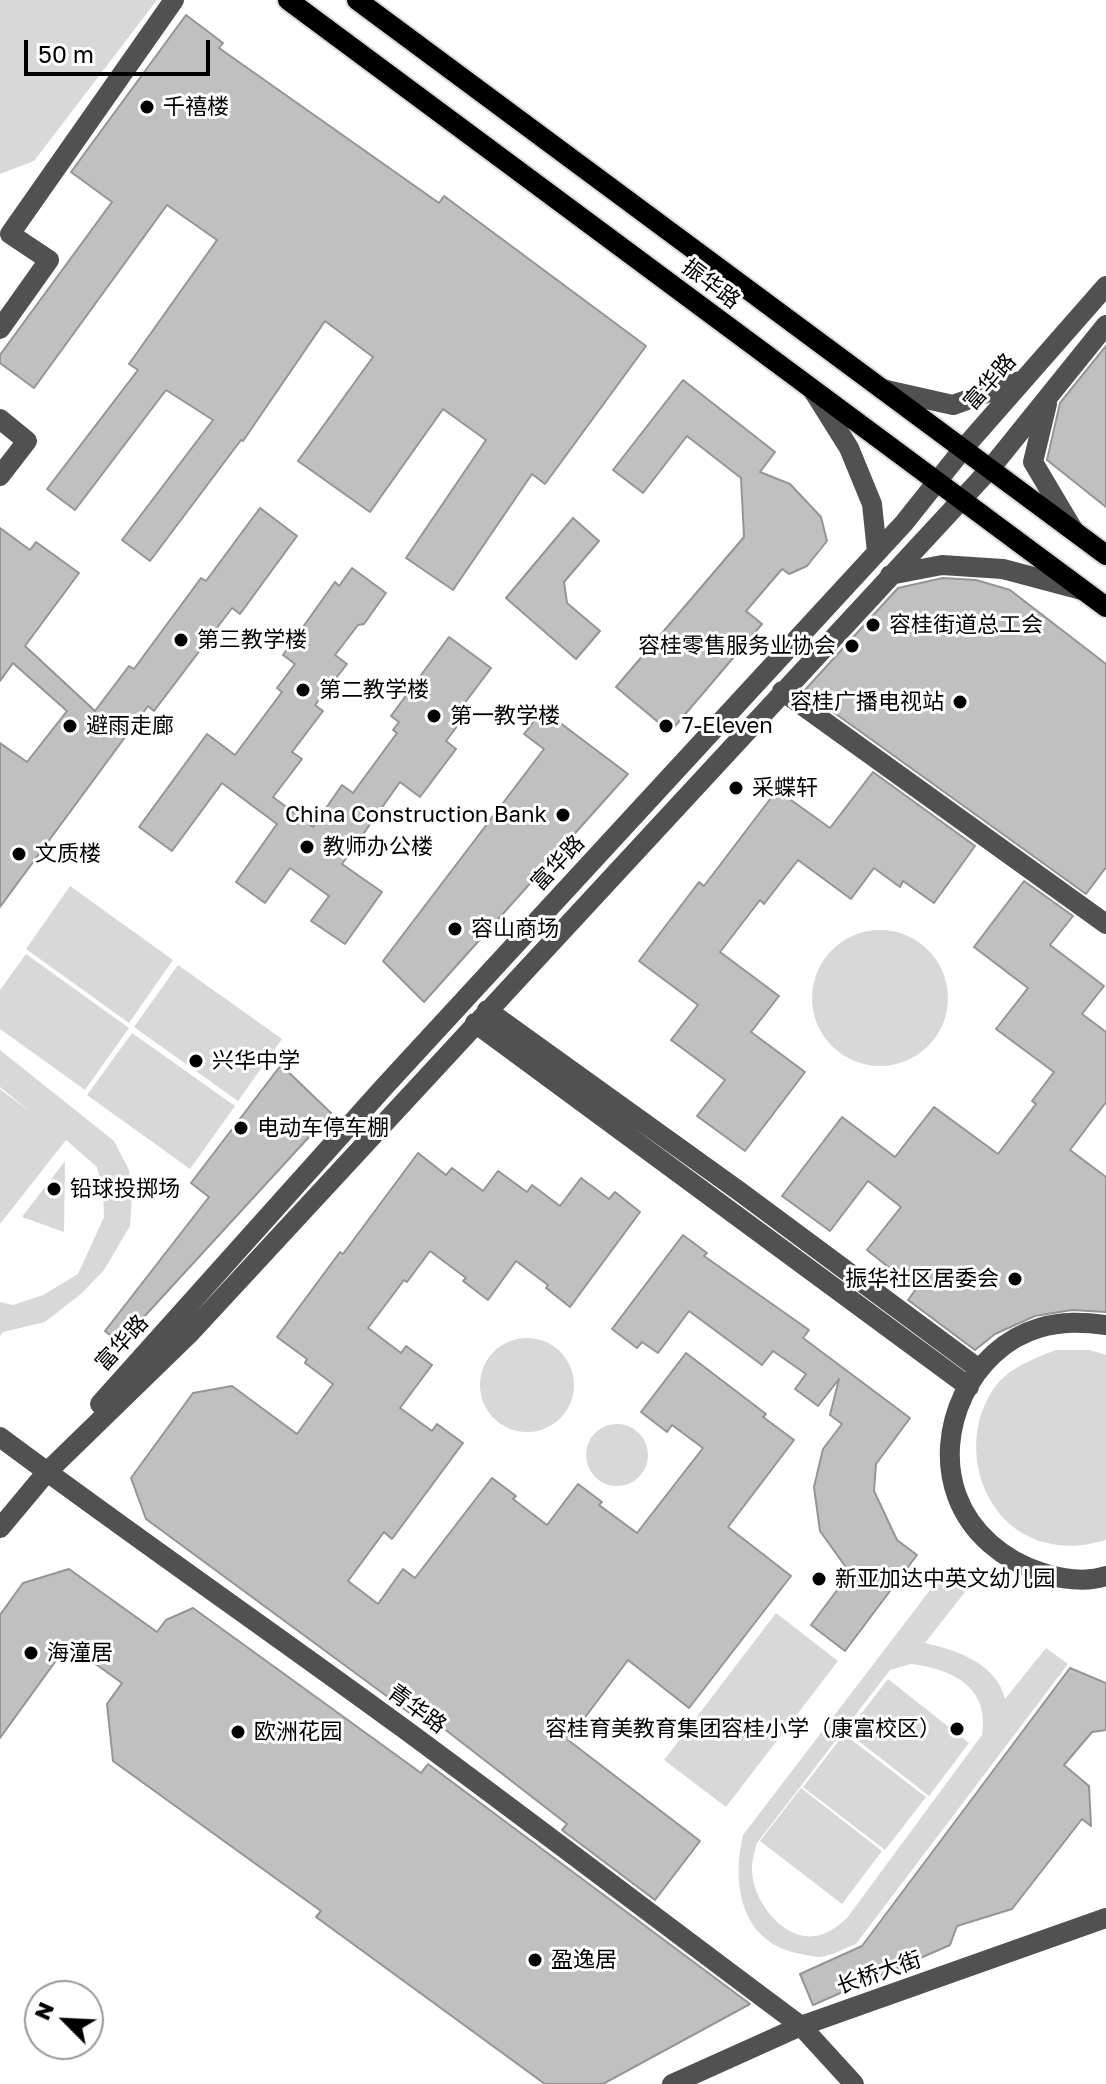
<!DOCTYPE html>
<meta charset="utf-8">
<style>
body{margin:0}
#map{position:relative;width:1106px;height:2084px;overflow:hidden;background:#fff;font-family:"Golos Text",sans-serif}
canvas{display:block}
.north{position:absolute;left:24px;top:1980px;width:80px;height:80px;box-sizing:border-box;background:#fff;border:2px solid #999;border-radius:50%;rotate:294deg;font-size:22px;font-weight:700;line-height:32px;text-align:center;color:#000}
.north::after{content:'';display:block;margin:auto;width:28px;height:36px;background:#000;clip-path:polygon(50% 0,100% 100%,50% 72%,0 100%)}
.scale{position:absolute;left:24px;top:40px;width:186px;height:36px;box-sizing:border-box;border:4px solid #000;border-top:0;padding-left:10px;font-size:24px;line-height:28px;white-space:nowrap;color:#000;-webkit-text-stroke:6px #fff;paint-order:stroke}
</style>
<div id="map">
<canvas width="1106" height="2084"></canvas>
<div class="north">N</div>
<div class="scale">50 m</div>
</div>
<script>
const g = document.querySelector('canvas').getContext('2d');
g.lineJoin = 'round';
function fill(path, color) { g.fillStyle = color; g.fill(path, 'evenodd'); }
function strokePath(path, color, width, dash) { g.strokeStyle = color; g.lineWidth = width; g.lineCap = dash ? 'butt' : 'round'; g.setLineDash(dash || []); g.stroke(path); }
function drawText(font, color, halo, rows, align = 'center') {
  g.font = font + ' "Golos Text","Noto Sans SC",sans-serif'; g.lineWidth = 6; g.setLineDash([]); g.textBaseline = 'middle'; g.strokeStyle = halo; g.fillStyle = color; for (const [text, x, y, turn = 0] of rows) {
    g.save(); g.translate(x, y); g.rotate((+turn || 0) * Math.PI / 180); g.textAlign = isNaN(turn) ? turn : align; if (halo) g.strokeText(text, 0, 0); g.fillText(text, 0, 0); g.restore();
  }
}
fill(new Path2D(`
 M0,0H157L34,161L0,174Z
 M70,886L173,960L129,1023L26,949Z
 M812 998a68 68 0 1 1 136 0a68 68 0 1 1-136 0Z
 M26,954L129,1028L85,1090L0,1029V990Z
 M178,965L282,1039L238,1101L134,1027Z
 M132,1033L235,1106L190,1169L87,1095Z
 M0,1050L114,1141L129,1170L132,1197L130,1226L104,1270L82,1293L45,1322L3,1332L0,1336V1302L13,1305L43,1295L78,1274L104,1217L103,1192L97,1167L66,1140L0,1224V1089L33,1114L0,1087Z
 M65,1161L64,1232L22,1217Z
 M480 1385a47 47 0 1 1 94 0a47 47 0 1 1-94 0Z
 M1056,1350H1090L1106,1355V1540C1087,1545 1071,1548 1052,1544C979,1531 954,1437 998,1383C1013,1366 1035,1358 1056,1350Z
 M586 1455a31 31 0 1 1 62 0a31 31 0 1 1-62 0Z
 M943,1573L965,1592L925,1643C957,1650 997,1664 1005,1699L1046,1648L1068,1664L856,1944C845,1948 831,1956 820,1957C815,1957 807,1955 801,1954C742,1944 731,1886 743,1835ZM911,1664C952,1669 990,1687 982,1735L847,1918C839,1925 831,1932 820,1935C785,1945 751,1900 752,1868C752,1860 755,1850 757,1843L890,1670Z
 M776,1613L838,1661L726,1807L664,1760Z
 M888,1679L969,1743L929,1796L847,1732Z
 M844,1734L926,1797L885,1850L803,1787Z
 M801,1788L882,1851L842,1904L760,1841Z`), '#d8d8d8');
const building = new Path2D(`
 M186,15L223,43L219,48L439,203L444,196L646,346L545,484L532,474L453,590L406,558L486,440L443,409L370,512L298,461L373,357L325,321L243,441L241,440L150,561L122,540L213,420L166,390L75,510L47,489L138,370L129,364L217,240L167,205L34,388L0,363V355L112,202L71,172Z
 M1106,346V507L1047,460L1060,403Z
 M683,380L775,452L760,472L790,484L821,517L827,541L807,566L789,574L782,569L746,611L762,624L670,732L616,687L744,537L741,478L687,436L643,493L613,470Z
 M260,508L297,536L240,614L232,608L154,711L148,706L0,907V743L27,762L67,711L13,663L0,681V528L30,550L36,542L79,573L25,646L95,711L129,666L134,669L201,578L206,581Z
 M573,518L599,541L564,582L567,603L600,631L576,659L506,598Z
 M352,568L386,593L364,624L358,625L335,655L347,664L315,705L323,711L292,752L302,759L273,797L313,827L342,785L353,793L397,733L393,730L399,722L391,716L449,637L491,668L464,704L470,709L446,741L456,749L420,797L400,782L342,864L382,892L345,944L311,921L329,896L290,868L265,903L236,882L277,824L222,783L172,851L139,827L207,734L235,755L282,692L277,688L295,664L283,655L335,582L339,586Z
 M943,578L976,580L1010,590L1106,664V867L1086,894L804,691L898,588Z
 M543,710L628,774L424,1002L383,961L544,749L524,734Z
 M873,772L975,846L934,903L903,881L900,887L874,868L851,899L798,860L764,904L760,900L720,952L779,996L751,1032L805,1072L745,1151L697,1116L725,1080L671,1040L698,1005L639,961L699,882L704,886L777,790L830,828Z
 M1024,881L1073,916L1050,945L1104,986L1082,1014L1106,1032V1102L1070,1150L1106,1177V1312L1072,1310L1035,1316L995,1334L975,1350L908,1300L916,1289L867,1250L901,1207L868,1181L830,1231L782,1196L842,1117L895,1157L934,1107L998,1154L1036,1104L1032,1101L1054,1072L996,1029L1028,988L974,947Z
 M281,1065L331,1113L120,1343L105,1331L209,1197L191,1183Z
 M418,1153L446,1175L452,1168L483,1191L498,1171L527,1192L532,1185L560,1206L581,1178L609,1199L615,1192L640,1212L570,1307L546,1288L548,1285L516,1261L488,1300L463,1281L466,1278L430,1251L407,1282L404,1280L368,1328L401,1353L406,1346L432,1365L400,1408L432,1431L437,1424L463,1443L392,1539L384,1532L348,1581L378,1604L403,1569L415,1578L492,1478L516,1496L513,1499L547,1525L578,1484L602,1502L599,1505L637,1533L703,1448L672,1425L667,1432L641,1412L686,1353L766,1414L763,1417L794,1440L728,1527L791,1576L689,1708L628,1660L568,1740L700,1841L655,1900L562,1830L567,1824L416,1707L411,1714L146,1519L131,1478L193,1393L232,1386L297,1434L333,1384L305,1363L307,1359L277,1337L340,1252L343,1254Z
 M683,1235L707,1253L704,1256L809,1330L803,1338L910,1418L876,1464L874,1491L897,1540L917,1555L845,1651L811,1625L850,1573L820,1531L814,1487L823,1449L842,1424L830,1415L839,1379L818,1406L795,1389L806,1374L773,1351L762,1365L689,1311L658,1353L642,1342L637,1348L612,1329Z
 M69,1569L157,1632L166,1620L193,1608L421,1773L428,1764L750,2004L603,2084H545L316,1917L321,1911L113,1761L107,1704L122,1683L68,1644L0,1738V1615L23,1583Z
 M1070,1668L1106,1683V1730L1092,1732L1064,1765L1089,1786L1091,1826L1082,1819L1012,1909L957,1926L950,1945L813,2005L800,1974L862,1946Z`);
fill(building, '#c0c0c0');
strokePath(building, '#959595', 2);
const major = new Path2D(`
 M288,0L1106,607
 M357,0L1106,555`);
strokePath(major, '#dbdbdb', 24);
strokePath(new Path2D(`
 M0,329L49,260L10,234L174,0
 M812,389L849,448L872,504L877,552
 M882,389L953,405L1020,381
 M1047,404L1033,462L1074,531
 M0,419L27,441L0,476
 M890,575L942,565L1003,569L1082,590
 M782,691L1106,924
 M487,1010L739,1191L979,1369
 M475,1023L969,1387
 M1106,1325C1083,1322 1062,1321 1039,1328C971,1348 933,1431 957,1496C971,1534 1004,1560 1040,1572C1059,1579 1087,1583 1106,1576
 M100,1404L384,1087L904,523L963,449L1106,286
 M0,1437C133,1536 269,1630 403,1728C536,1826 668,1927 801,2026L854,2084
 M0,1528L46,1473L191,1332L990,469L1106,325
 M672,2084L801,2026L1106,1918`), '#515151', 20);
strokePath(major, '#000', 20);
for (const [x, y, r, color] of [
 [147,107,8,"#000"],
 [873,625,8,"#000"],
 [181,640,8,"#000"],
 [852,646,8,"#000"],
 [303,690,8,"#000"],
 [960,702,8,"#000"],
 [434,716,8,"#000"],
 [70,726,8,"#000"],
 [666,726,8,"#000"],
 [736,788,8,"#000"],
 [563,815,8,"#000"],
 [307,847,8,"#000"],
 [19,854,8,"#000"],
 [455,929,8,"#000"],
 [196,1061,8,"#000"],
 [241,1128,8,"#000"],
 [54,1189,8,"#000"],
 [1015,1279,8,"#000"],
 [819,1579,8,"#000"],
 [31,1653,8,"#000"],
 [957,1729,8,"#000"],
 [238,1732,8,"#000"],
 [535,1960,8,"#000"]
]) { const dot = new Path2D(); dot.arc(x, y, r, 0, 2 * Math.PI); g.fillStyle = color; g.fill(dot); strokePath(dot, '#fff', 3); }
drawText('22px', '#000', '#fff', [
 ["千禧楼",163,107],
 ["容桂街道总工会",889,625],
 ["第三教学楼",197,640],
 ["容桂零售服务业协会",836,646,"right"],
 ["第二教学楼",319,690],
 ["容桂广播电视站",944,702,"right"],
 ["第一教学楼",450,716],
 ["避雨走廊",86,726],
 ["7-Eleven",682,726],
 ["采蝶轩",752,788],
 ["China Construction Bank",547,815,"right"],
 ["教师办公楼",323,847],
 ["文质楼",35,854],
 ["容山商场",471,929],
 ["兴华中学",212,1061],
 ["电动车停车棚",257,1128],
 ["铅球投掷场",70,1189],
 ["振华社区居委会",999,1279,"right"],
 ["新亚加达中英文幼儿园",835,1579],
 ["海潼居",47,1653],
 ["容桂育美教育集团容桂小学（康富校区）",941,1729,"right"],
 ["欧洲花园",254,1732],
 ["盈逸居",551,1960]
], 'left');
drawText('22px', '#000', '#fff', [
 ["振华路",711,284,37],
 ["富华路",990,382,-49],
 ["富华路",558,863,-47],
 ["富华路",122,1343,-48],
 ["青华路",417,1709,36],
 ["长桥大街",879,1973,-19]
]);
</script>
